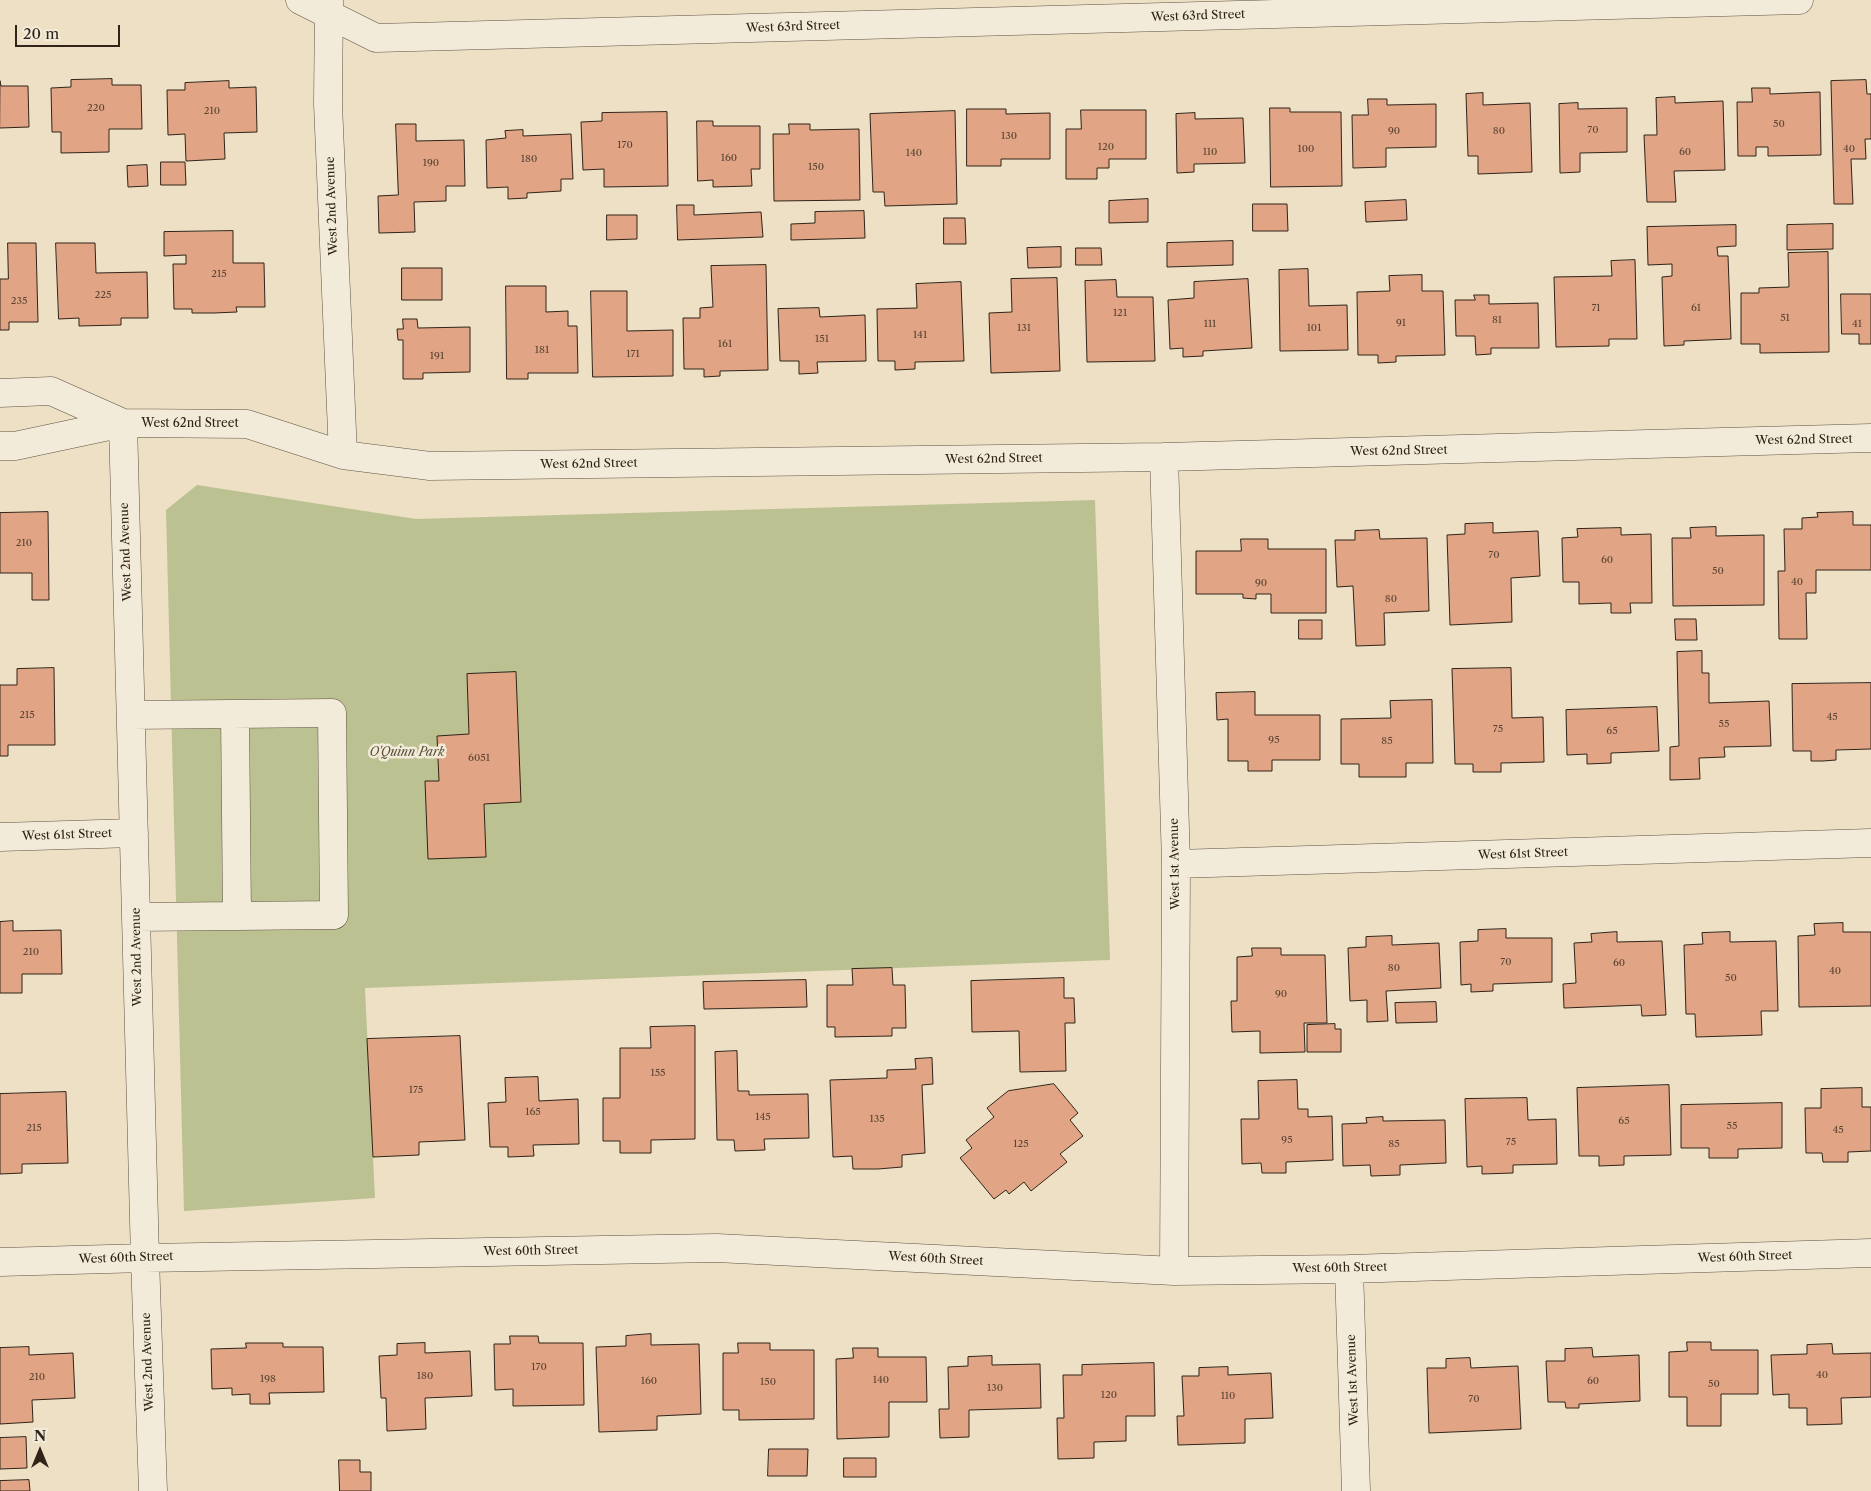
<!DOCTYPE html>
<style>
body{margin:0}
#map{position:relative;width:1871px;height:1491px;overflow:hidden;background:#ede0c5;font-family:"Libre Caslon Text",serif}
canvas{display:block}
.north{position:absolute;left:15px;top:1426px;width:50px;height:50px;-webkit-text-stroke:4px #f3ebd9;paint-order:stroke;rotate:0deg;font-size:14px;font-weight:700;line-height:20px;text-align:center;color:#302317}
.north::after{content:'';display:block;margin:auto;width:18px;height:22px;background:#302317;clip-path:polygon(50% 0,100% 100%,50% 72%,0 100%)}
.scale{position:absolute;left:15px;top:25px;width:105px;height:22px;box-sizing:border-box;border:2px solid #302317;border-top:0;padding-left:6px;font-size:15px;line-height:18px;white-space:nowrap;color:#302317;-webkit-text-stroke:4px #f3ebd9;paint-order:stroke}
</style>
<div id="map">
<canvas width="1871" height="1491"></canvas>
<div class="north">N</div>
<div class="scale">20 m</div>
</div>
<script>
const g = document.querySelector('canvas').getContext('2d');
g.lineJoin = 'round';
function fill(path, color) { g.fillStyle = color; g.fill(path, 'evenodd'); }
function strokePath(path, color, width, dash) { g.strokeStyle = color; g.lineWidth = width; g.lineCap = dash ? 'butt' : 'round'; g.setLineDash(dash || []); g.stroke(path); }
function drawText(font, color, halo, rows, align = 'center') {
  g.font = font + ' "Libre Caslon Text",serif'; g.lineWidth = 5; g.setLineDash([]); g.textBaseline = 'middle'; g.strokeStyle = halo; g.fillStyle = color; for (const [text, x, y, turn = 0] of rows) {
    g.save(); g.translate(x, y); g.rotate((+turn || 0) * Math.PI / 180); g.textAlign = isNaN(turn) ? turn : align; if (halo) g.strokeText(text, 0, 0); g.fillText(text, 0, 0); g.restore();
  }
}
fill(new Path2D(`
 M197,485L416,519L1095,500L1110,960L365,988L375,1198L184,1211L166,510Z`), '#bcc192');
const building = new Path2D(`
 M112,79V85H141L142,129H109V152L61,153V132H52L51,88L71,87V80Z
 M1866,80L1867,94H1871V139H1865L1866,159H1851L1853,204H1834L1831,81Z
 M0,81L1,86H28L29,127L0,128Z
 M229,81V88L256,87L257,132L224,133L225,159L186,161L185,134L168,135L167,90H185V83Z
 M1752,88H1770V94L1820,92L1821,155L1768,156V147H1756V156H1738L1737,102H1752Z
 M1483,93V105L1530,103L1532,172L1478,174V156H1468L1466,94Z
 M1675,97V103L1723,101L1725,170L1674,171L1676,202H1647L1644,135H1657L1656,98Z
 M1368,99H1387V105L1436,104V147L1386,148V167L1353,168L1352,115H1368Z
 M1578,103V109L1627,108V152L1580,153V172L1560,173L1559,104Z
 M1270,108H1290V112H1341L1342,186L1271,187Z
 M967,109H1006V114L1050,113V159H1001V166H967Z
 M1081,110H1146V159H1109V168H1097V179H1066V129H1081Z
 M955,111L957,204L885,206L884,192H873L870,114Z
 M667,112L668,186L604,187V169L583,170L581,122L602,121V113Z
 M1195,113V119L1243,118L1245,163L1194,164V172L1177,173L1176,114Z
 M697,121H713V126H760V169H751L752,186L713,187V180L698,181Z
 M396,124H416V141L464,140L465,186H446V201L414,202L415,232L379,233L378,196L398,195Z
 M789,124H810V130L859,129L860,200L774,201L773,134H789Z
 M523,130V136L571,134L573,179H561V191L527,193V198L508,199V187L487,188L486,140L506,138L505,131Z
 M161,162H185L186,185H161Z
 M147,165L148,186L128,187L127,166Z
 M1148,199V222L1109,223V201Z
 M1406,200L1407,220L1366,222L1365,202Z
 M1253,204H1287L1288,231H1253Z
 M677,205H694V215L761,212L763,237L678,240Z
 M864,211L865,238L791,240V224L815,223V212Z
 M607,215H637V239L607,240Z
 M944,218H965L966,244H944Z
 M1833,224V249L1787,250V225Z
 M1736,225V246L1717,247L1718,256H1728L1731,339L1684,341V345L1664,346L1662,277L1672,276V264L1648,265L1647,227Z
 M233,231V263H264L265,307H236L237,312L214,313H192V309H174L173,264H186V255L164,256V232Z
 M1233,241V265L1167,267V243Z
 M8,243H36L38,322H9V330H0V279H8Z
 M56,243H95L96,273L147,272L148,318H121V325L79,326V318L59,319Z
 M1061,247V267L1028,268L1027,248Z
 M1076,248H1101L1102,265H1076Z
 M1828,252L1829,352L1760,353V344H1741V293H1759V288L1789,287L1788,253Z
 M1635,260L1637,339H1609V346L1556,347L1554,277L1612,276L1611,261Z
 M766,265L768,370L720,371V376L704,377V369H684L683,318H700V308L713,307L711,266Z
 M402,268H442V300H402Z
 M1308,269L1309,306L1347,305L1348,350L1280,351L1279,270Z
 M1422,275V291H1443L1445,355L1396,356V362L1378,363V355H1358L1357,292L1390,291L1389,276Z
 M1057,278L1060,371L991,373L989,313L1012,312L1011,279Z
 M1248,279L1252,348L1203,351V356L1183,357V348L1170,349L1168,300L1194,298V282Z
 M1116,280L1117,297H1153L1155,361L1087,362L1085,281Z
 M961,282L964,361L915,362V369L895,370V361H878L877,309L917,308L916,284Z
 M506,286H546V312L568,311V326H577L578,373H528V379H507Z
 M591,291H627V331L673,330V376L593,377Z
 M1841,294H1871V344H1859V334H1842Z
 M1474,295H1489V304L1538,303L1539,348H1491V354L1476,355L1475,336H1456L1455,300H1475Z
 M819,308L820,317L865,315L866,361L817,362L818,373L799,374V361H780L778,309Z
 M403,319H417L418,328L470,327V372L423,373V379H403V340H398L397,329H403Z
 M48,512L49,600H32V573H0V513Z
 M1853,512V525H1871V570H1816V593H1806L1807,639H1779L1778,571H1785L1784,529H1802V518L1818,517L1817,513Z
 M1493,523V533L1538,531L1540,576L1511,578L1512,622L1450,625L1447,535L1465,534V524Z
 M1716,527V536L1764,535V605L1673,606L1672,538H1691L1690,528Z
 M1621,528V535L1651,534L1652,603H1630L1631,613H1611V603L1579,604V582H1563L1562,538L1578,537L1577,529Z
 M1379,530L1380,539L1427,538L1429,611L1384,613L1385,645L1356,646L1353,586L1337,587L1335,540H1355V531Z
 M1241,539H1268V549H1326V613H1271V594H1256V599L1243,598V594H1196V551H1241Z
 M1675,619H1696L1697,640H1676Z
 M1299,620H1322V639H1299Z
 M1702,651V673H1709V703L1769,701L1771,746L1724,747L1725,757L1699,758L1700,779L1670,780V747L1679,746L1677,652Z
 M54,668L55,745H8V756H0V685H17V669Z
 M1511,668L1512,718L1543,717L1544,762L1501,763V772H1473V764H1455L1452,669Z
 M516,672L521,802L484,804L486,857L428,859L425,781H439L437,736L469,734L467,674Z
 M1871,683V749L1836,750V760L1823,761H1811V751H1793L1792,684Z
 M1255,692V715H1320V760H1272V771H1248V761H1228V719L1217,720L1216,693Z
 M1432,700L1433,763H1406V777H1359V764H1341V719L1391,718L1390,701Z
 M1657,707L1659,751L1611,753V763L1587,764V754L1567,755L1566,710Z
 M13,921V931L61,930L62,974H22V993H0V922Z
 M1843,923V932H1871V1006L1799,1007L1798,936L1815,935L1814,924Z
 M1506,929V938H1552V982L1493,984V991L1471,992V984L1461,985L1460,942L1478,941V930Z
 M1617,932V942L1662,941L1666,1015L1642,1016L1641,1005L1564,1008L1563,984L1576,983L1574,943L1592,942L1591,934Z
 M1730,932V942L1776,941L1778,1011H1761L1762,1035L1696,1037L1695,1014H1686L1684,945L1703,944L1702,933Z
 M1392,936V945L1439,943L1441,988L1386,991L1388,1021L1367,1022V1000L1350,1001L1348,948L1366,947V937Z
 M1252,948H1281V955H1325L1327,1023H1304L1305,1052L1260,1053V1031L1232,1032L1231,1001H1237V957L1252,956Z
 M892,968L893,985H905L906,1028H892V1036L835,1037V1027H827V985H853L852,969Z
 M1064,978V998H1074L1075,1023H1065L1066,1071L1020,1072L1019,1031L972,1032L971,981Z
 M806,980L807,1007L704,1009L703,982Z
 M1436,1002L1437,1022L1396,1023L1395,1003Z
 M1335,1024V1029H1341V1052H1307V1025Z
 M695,1026V1139L651,1140V1153H620V1141H603V1098H620V1048H651L650,1027Z
 M460,1036L465,1140L419,1142V1155L373,1157L367,1039Z
 M737,1051L738,1091H749V1095L808,1094L809,1138L764,1139L765,1150L735,1151L734,1140H717L715,1052Z
 M932,1058L933,1084L922,1085L925,1153L902,1155V1167L878,1169H853L852,1156L833,1157L830,1080L887,1078V1070L916,1069L915,1059Z
 M538,1077L539,1101L578,1099L579,1144L533,1145L534,1156L508,1157V1147H490L488,1103L506,1102L505,1078Z
 M1297,1080L1298,1109H1308V1117L1332,1116L1333,1160L1286,1162V1173H1262L1261,1163L1242,1164L1241,1119H1259L1258,1081Z
 M1054,1084L1078,1113L1070,1120L1083,1136L1060,1154L1067,1162L1031,1191L1024,1182L1009,1194L1006,1190L994,1199L960,1158L972,1148L966,1140L994,1117L987,1108L1008,1091Z
 M1669,1085L1671,1155L1624,1156V1165L1599,1166V1156H1579L1577,1088Z
 M1862,1088V1107H1871V1151L1848,1152V1162H1823L1822,1153H1806L1805,1108H1821V1089Z
 M66,1092L68,1163L22,1164V1173L0,1174V1094Z
 M1527,1098L1528,1120L1556,1119L1557,1164L1513,1165V1173L1482,1174V1166L1467,1167L1465,1099Z
 M1782,1103V1148L1738,1149V1158H1709V1148H1681V1105Z
 M1383,1117V1121L1445,1120L1446,1163L1400,1165V1175L1371,1176L1370,1165L1343,1166L1342,1124L1367,1123L1366,1118Z
 M651,1334V1345L699,1344L701,1414L657,1416V1430L599,1432L596,1347L626,1346V1336Z
 M510,1336H538L539,1343H583L584,1405L513,1406V1389L495,1390L494,1344H510Z
 M1687,1342H1711V1350H1758V1394H1721V1426H1687V1397H1669V1352L1687,1351Z
 M246,1343H283V1347H323L324,1392L269,1393L270,1404H250V1394L232,1395V1388L212,1389L211,1349L246,1348Z
 M425,1343V1353L470,1351L472,1396L425,1398L426,1429L387,1431L386,1398H381L379,1356L397,1355V1344Z
 M738,1343H770V1350H814V1419L739,1420V1410H723V1353H738Z
 M1832,1344L1833,1354L1871,1353V1397L1841,1398L1842,1424L1807,1425V1408H1789V1394L1773,1395L1771,1355L1807,1354V1345Z
 M29,1347V1355L73,1353L75,1398L32,1400L33,1422L0,1424V1348Z
 M853,1348H878V1357H926L927,1402H889V1437L837,1439L836,1359L853,1358Z
 M1592,1348L1593,1357L1639,1355L1640,1401L1579,1404V1408H1566L1565,1402H1548L1546,1361H1565V1349Z
 M992,1356V1365L1040,1364L1041,1408L969,1410V1437L940,1438L939,1409H949L948,1367L968,1366V1357Z
 M1470,1358L1471,1368L1518,1366L1521,1429L1429,1433L1427,1368H1446V1359Z
 M1154,1363L1155,1416H1126V1441L1094,1442V1458L1058,1459L1057,1418H1064L1063,1375H1082V1365Z
 M1228,1367V1375L1271,1373L1273,1418L1245,1419V1443L1178,1445L1177,1416H1184L1182,1376H1199V1368Z
 M26,1437L27,1468L0,1469V1438Z
 M769,1449H808L807,1476H768Z
 M844,1458H876V1477H844Z
 M339,1460H360V1472H371V1491H340Z
 M29,1480L30,1491H0V1481Z`);
fill(building, '#e1a586');
strokePath(building, '#302317', 1);
const minor = new Path2D(`
 M300,0L376,38L1799,0
 M329,0L328,104L343,455
 M0,393L51,391L123,423
 M123,423L145,1258L153,1491
 M0,446H15L123,423L247,424L343,455L430,466L1164,457L1871,438
 M1164,457L1176,864L1174,1271
 M235,714L237,916
 M131,715L332,713L334,915L136,917
 M0,837L134,833
 M1176,864L1871,843
 M0,1262L145,1258L717,1248L1174,1271L1349,1269L1871,1253
 M1349,1269L1356,1491`);
strokePath(minor, '#5f5242', 29);
strokePath(minor, '#f3ebd9', 28);
drawText('10px', '#5c4433', null, [
 ["220",96,108],
 ["210",212,111],
 ["50",1779,124],
 ["70",1593,130],
 ["90",1394,131],
 ["80",1499,131],
 ["130",1009,136],
 ["170",625,145],
 ["120",1106,147],
 ["100",1306,149],
 ["40",1849,149],
 ["110",1210,152],
 ["60",1685,152],
 ["140",914,153],
 ["160",729,158],
 ["180",529,159],
 ["190",431,163],
 ["150",816,167],
 ["215",219,274],
 ["225",103,295],
 ["235",19,301],
 ["71",1596,308],
 ["61",1696,308],
 ["121",1120,313],
 ["51",1785,318],
 ["81",1497,320],
 ["91",1401,323],
 ["111",1210,324],
 ["41",1857,324],
 ["131",1024,328],
 ["101",1314,328],
 ["141",920,335],
 ["151",822,339],
 ["161",725,344],
 ["181",542,350],
 ["171",633,354],
 ["191",437,356],
 ["210",24,543],
 ["70",1494,555],
 ["60",1607,560],
 ["50",1718,571],
 ["40",1797,582],
 ["90",1261,583],
 ["80",1391,599],
 ["215",27,715],
 ["45",1832,717],
 ["55",1724,724],
 ["75",1498,729],
 ["65",1612,731],
 ["95",1274,740],
 ["85",1387,741],
 ["6051",479,758],
 ["210",31,952],
 ["70",1506,962],
 ["60",1619,963],
 ["80",1394,968],
 ["40",1835,971],
 ["50",1731,978],
 ["90",1281,994],
 ["155",658,1073],
 ["175",416,1090],
 ["165",533,1112],
 ["145",763,1117],
 ["135",877,1119],
 ["65",1624,1121],
 ["55",1732,1126],
 ["215",34,1128],
 ["45",1838,1130],
 ["95",1287,1140],
 ["75",1511,1142],
 ["125",1021,1144],
 ["85",1394,1144],
 ["170",539,1367],
 ["40",1822,1375],
 ["180",425,1376],
 ["210",37,1377],
 ["198",268,1379],
 ["140",881,1380],
 ["160",649,1381],
 ["60",1593,1381],
 ["150",768,1382],
 ["50",1714,1384],
 ["130",995,1388],
 ["120",1109,1395],
 ["110",1228,1396],
 ["70",1474,1399]
]);
drawText('12px', '#302317', '#f3ebd9', [
 ["West 63rd Street",1198,16,-2],
 ["West 63rd Street",793,27,-2],
 ["West 2nd Avenue",332,206,-92],
 ["West 62nd Street",190,424],
 ["West 62nd Street",1804,440,-1],
 ["West 62nd Street",1399,451,-1],
 ["West 62nd Street",994,459,-1],
 ["West 62nd Street",589,464,-1],
 ["West 2nd Avenue",126,552,-92],
 ["West 61st Street",67,835,-2],
 ["West 61st Street",1523,854,-2],
 ["West 1st Avenue",1175,864,-91],
 ["West 2nd Avenue",137,957,-91],
 ["West 60th Street",531,1251,-1],
 ["West 60th Street",1745,1257,-2],
 ["West 60th Street",126,1258,-2],
 ["West 60th Street",936,1259,3],
 ["West 60th Street",1340,1268,-1],
 ["West 2nd Avenue",148,1362,-92],
 ["West 1st Avenue",1353,1380,-92]
]);
drawText('italic 12px', '#5a523c', '#f3ebd9', [
 ["O'Quinn Park",407,753]
]);
</script>
